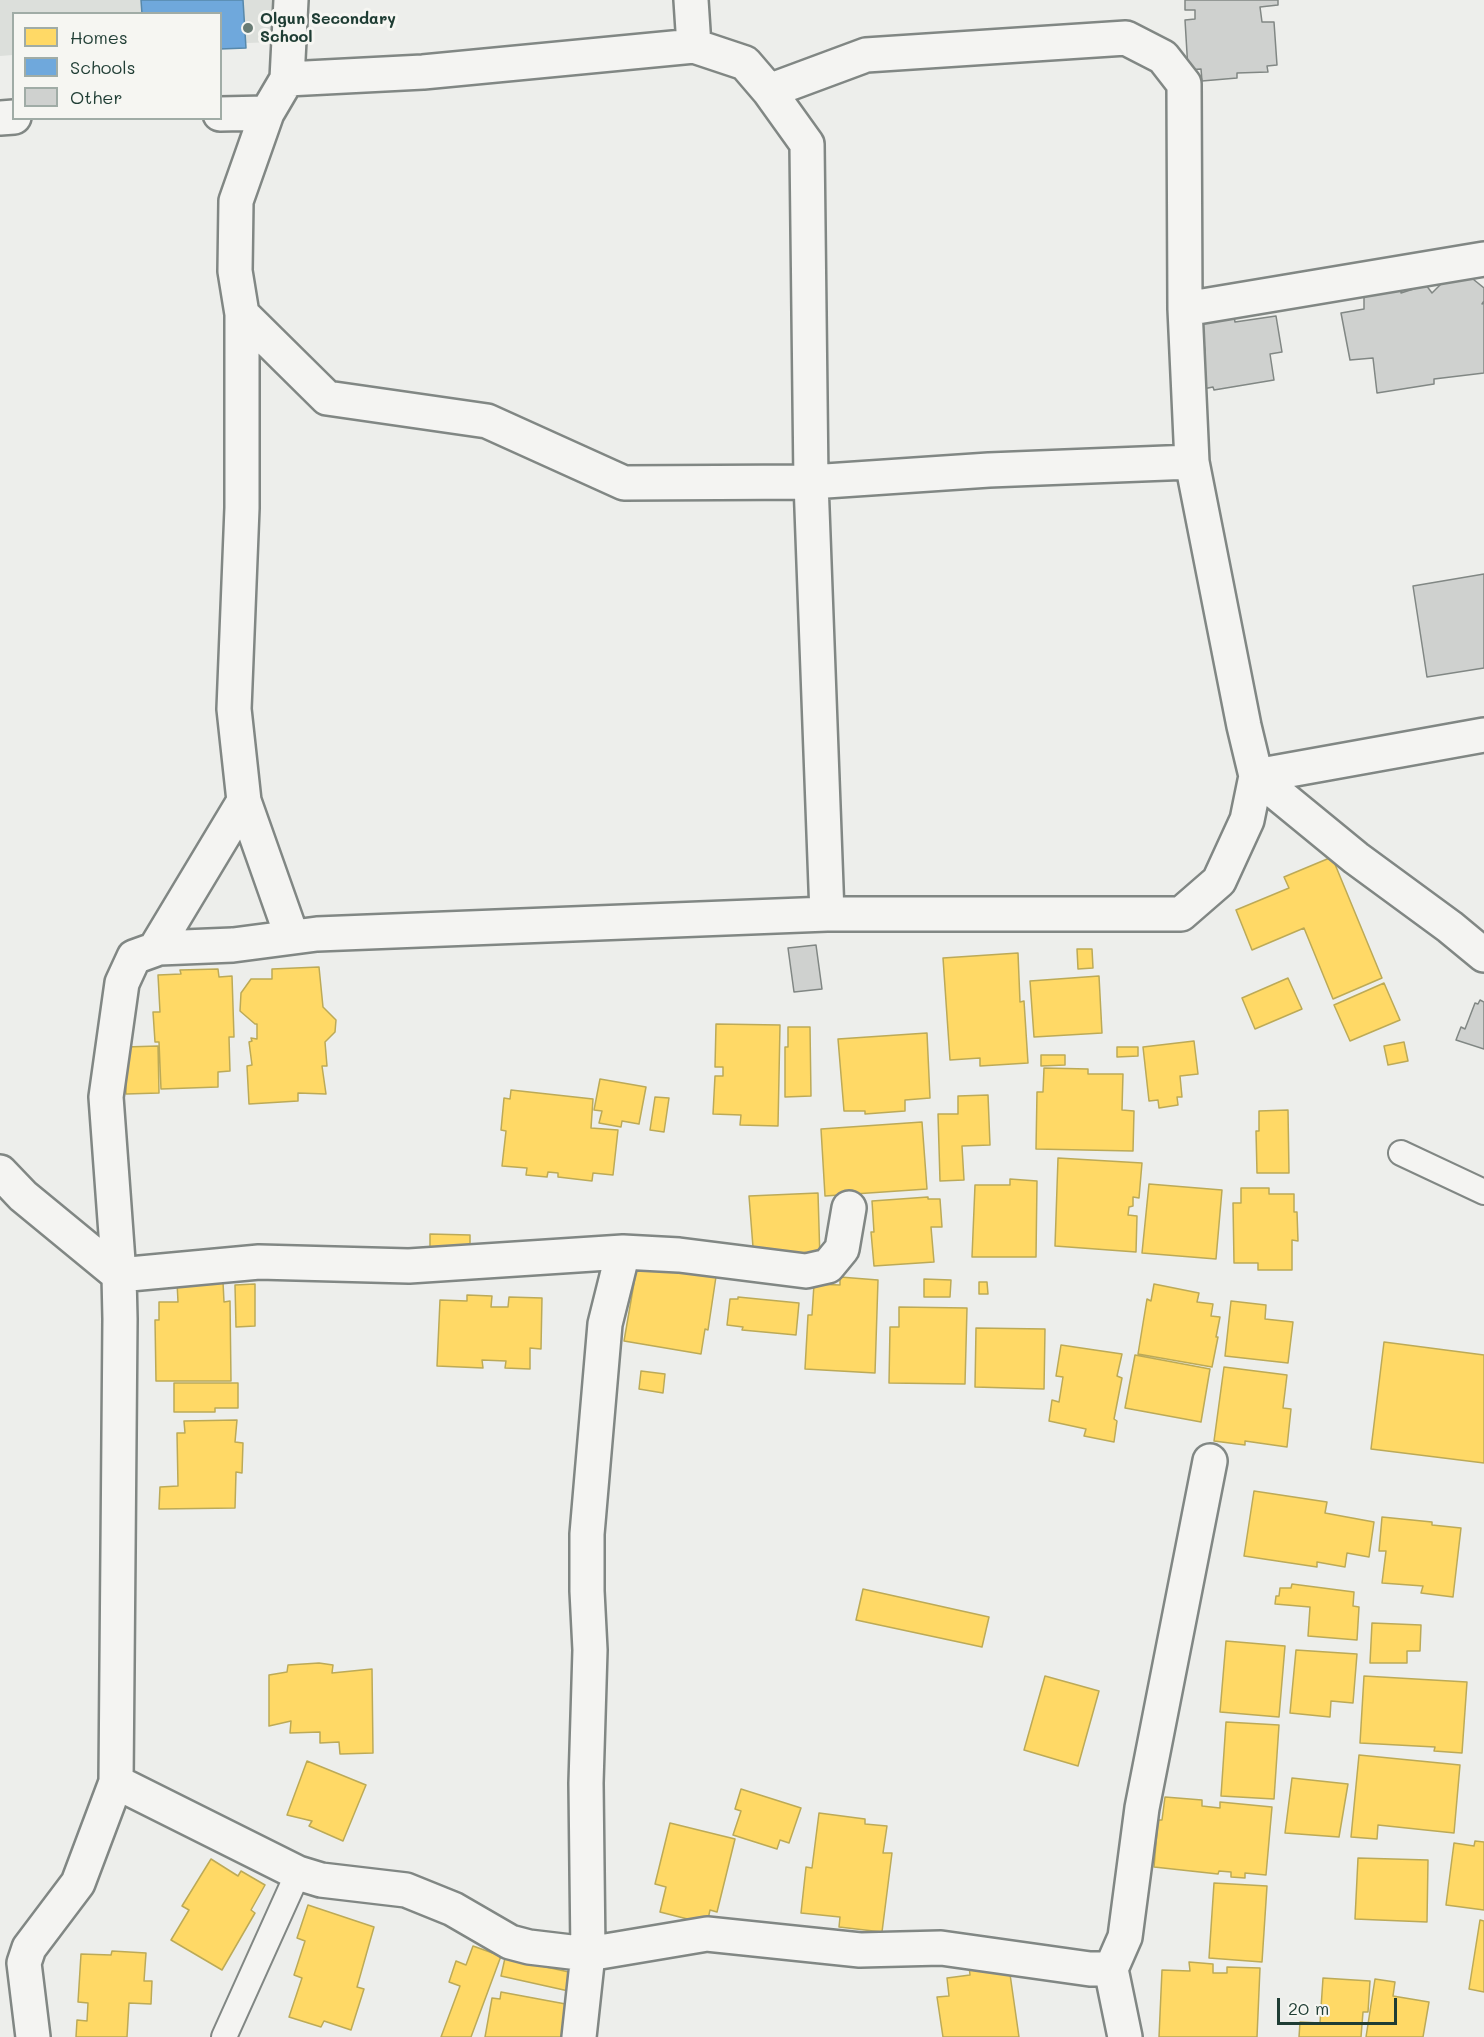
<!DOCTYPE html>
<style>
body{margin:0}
#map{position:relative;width:1484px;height:2037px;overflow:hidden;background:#edeeeb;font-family:Mali,sans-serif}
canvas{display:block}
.legend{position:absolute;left:12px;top:12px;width:210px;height:108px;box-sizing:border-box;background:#f6f6f2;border:2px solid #a0aca6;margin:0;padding:8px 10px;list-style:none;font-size:18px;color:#1f3d34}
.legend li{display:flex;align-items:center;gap:12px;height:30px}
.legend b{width:30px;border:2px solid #a0aca6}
.scale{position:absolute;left:1277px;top:1998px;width:120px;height:27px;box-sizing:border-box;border:3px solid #1f3d34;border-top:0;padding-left:8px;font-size:18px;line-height:21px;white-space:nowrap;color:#1f3d34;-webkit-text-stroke:4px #f6f6f2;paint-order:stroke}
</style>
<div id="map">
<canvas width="1484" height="2037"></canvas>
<ul class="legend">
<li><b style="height:16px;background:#ffd966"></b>Homes</li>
<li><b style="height:16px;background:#6fa8dc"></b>Schools</li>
<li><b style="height:16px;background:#cfd1cf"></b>Other</li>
</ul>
<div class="scale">20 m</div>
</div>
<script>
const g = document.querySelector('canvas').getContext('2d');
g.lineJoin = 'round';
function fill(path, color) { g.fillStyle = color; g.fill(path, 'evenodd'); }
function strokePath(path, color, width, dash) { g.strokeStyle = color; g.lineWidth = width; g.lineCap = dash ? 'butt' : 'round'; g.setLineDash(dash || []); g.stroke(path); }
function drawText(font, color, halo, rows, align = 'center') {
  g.font = font + ' Mali,sans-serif'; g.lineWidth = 6; g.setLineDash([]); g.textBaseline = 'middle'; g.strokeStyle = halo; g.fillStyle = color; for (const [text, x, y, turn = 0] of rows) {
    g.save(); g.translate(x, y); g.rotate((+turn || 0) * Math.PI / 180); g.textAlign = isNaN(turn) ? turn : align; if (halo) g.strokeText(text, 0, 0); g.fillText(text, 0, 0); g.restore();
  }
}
fill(new Path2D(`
 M0,0H276L274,42L221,44L220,14H14L13,55L0,56Z`), '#dcdfdb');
const homes = new Path2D(`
 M1332,857L1382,978L1333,999L1304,928L1252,950L1236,910L1289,888L1284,877Z
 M1077,949H1092L1093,968L1078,969Z
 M1018,953L1020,1002L1024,1001L1028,1063L980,1066V1058L950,1060L943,958Z
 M319,967L323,1007L336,1020L335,1032L325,1042L327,1066H322L326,1094L298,1093V1101L249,1104L247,1066L252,1065L249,1042L252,1041L251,1038L257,1039V1024H255L240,1011L241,993L251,979H272V969Z
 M218,969L219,977L232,976L234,1037H229L230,1071L218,1072V1087L161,1089L159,1042H155L153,1012H160L158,975L181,974L180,970Z
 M1099,976L1102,1033L1034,1037L1030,981Z
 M1288,978L1302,1009L1255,1029L1242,998Z
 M1384,983L1400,1020L1350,1041L1334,1005Z
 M716,1024L780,1025L778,1126L740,1125L741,1115L713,1114L715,1076H723V1067H715Z
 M788,1027H810L811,1096L785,1097V1047H788Z
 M927,1033L930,1098L905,1100V1111L865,1114V1111H844L838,1039Z
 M1194,1041L1198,1074L1180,1076L1182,1097H1177L1178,1105L1159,1108L1158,1100L1149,1101L1143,1047Z
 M1404,1042L1408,1061L1388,1065L1384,1046Z
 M158,1046L159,1093L126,1094L125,1047Z
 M1117,1047H1138V1056L1117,1057Z
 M1041,1055H1065V1065L1041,1066Z
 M1044,1068L1088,1069V1074H1123L1122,1110L1134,1111L1133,1151L1036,1149L1037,1092H1043Z
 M600,1079L646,1087L639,1124L622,1121L621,1127L599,1123L602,1111L594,1110Z
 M511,1090L593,1099L591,1128L618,1130L613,1175L593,1173L592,1181L558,1177V1173L548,1172L547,1177L526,1175L527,1168L502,1166L506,1131L501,1130L504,1098L510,1099Z
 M988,1095L990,1145L962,1146L964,1180L940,1181L938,1114H958V1096Z
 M655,1097L669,1098L664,1132L650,1130Z
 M1288,1110L1289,1173H1257L1256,1131H1259V1111Z
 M922,1122L927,1189L825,1196L821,1129Z
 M1058,1158L1142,1163L1139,1198L1133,1197V1206L1129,1207L1128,1215L1137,1216L1136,1252L1055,1246Z
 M1010,1179L1037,1181L1036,1257H972L975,1185H1010Z
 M1149,1184L1222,1190L1216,1259L1142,1253Z
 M1241,1188H1269V1194H1294V1212H1297L1298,1241L1292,1240V1270H1258V1263H1234L1233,1203H1241Z
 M818,1193L820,1260H754L749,1196Z
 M928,1197V1199H940L942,1227H931L934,1262L874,1266L871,1232H874L872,1201Z
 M430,1234L470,1235V1251L430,1250Z
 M638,1260L717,1270L708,1330L705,1329L701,1354L624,1341Z
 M840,1277L878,1280L875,1373L805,1369L808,1315H812L814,1284L840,1285Z
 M924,1279L951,1280L950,1297H924Z
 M177,1282H223L224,1302L230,1301L231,1381H156L155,1320H159V1302H178Z
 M979,1282H987L988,1294H979Z
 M255,1284V1326L236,1327L235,1285Z
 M1154,1284L1199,1293L1197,1302L1213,1304L1211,1316L1220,1317L1216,1337H1218L1212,1367L1138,1354L1147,1299L1151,1301Z
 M467,1295L492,1296L491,1307H508L509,1297L542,1298L541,1349L530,1348V1369L505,1368L506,1361L482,1360L483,1368L437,1366L440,1300L467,1301Z
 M738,1297L799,1303L796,1335L742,1330L743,1327L727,1325L730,1299H738Z
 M1231,1301L1266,1305L1265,1319L1293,1322L1288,1363L1225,1356Z
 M899,1307L967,1308L965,1384L889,1383L890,1327H899Z
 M976,1328L1045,1329L1044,1389L975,1387Z
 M1384,1342L1484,1355V1463L1371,1449Z
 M1061,1345L1122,1354L1117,1376L1122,1378L1114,1419L1117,1421L1114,1442L1084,1436L1086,1429L1049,1421L1052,1400L1059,1402L1063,1377L1056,1376Z
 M1135,1355L1210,1369L1201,1422L1125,1408Z
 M1224,1367L1287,1375L1283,1408L1291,1409L1287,1447L1245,1441V1445L1214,1441Z
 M641,1371L665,1374L663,1393L639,1389Z
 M174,1383H238V1408H215V1412H174Z
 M237,1420L235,1442L243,1443L242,1473L236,1472L235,1508L159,1509L160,1487L178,1486L177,1433H185L184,1421Z
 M1254,1491L1327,1502L1325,1513L1374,1522L1369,1557L1347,1553L1345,1567L1317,1562V1567L1244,1556Z
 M1382,1517L1432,1522V1525L1461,1528L1453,1597L1421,1593L1423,1586L1382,1583L1386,1551H1379Z
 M1292,1584L1354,1592L1353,1606L1359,1607L1357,1640L1308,1636L1310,1607L1275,1604L1276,1596H1279L1280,1588H1291Z
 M863,1589L989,1617L982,1647L856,1620Z
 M1372,1623L1421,1625L1420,1651H1407V1663H1370Z
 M1226,1641L1285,1646L1279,1717L1220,1712Z
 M1296,1650L1357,1654L1353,1703L1331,1701L1330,1717L1290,1713Z
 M319,1663L333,1665L332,1673L372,1669L373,1753L340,1754L339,1742L320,1743V1732L290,1733L291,1721L269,1726V1675L287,1672L288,1665Z
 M1045,1676L1099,1691L1078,1766L1024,1750Z
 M1364,1676L1467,1682L1462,1753L1434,1751L1435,1747L1360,1743Z
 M1226,1722L1279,1725L1274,1799L1221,1796Z
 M1359,1755L1460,1765L1454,1833L1378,1825L1377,1839L1351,1837Z
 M307,1761L366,1785L343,1841L309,1826L312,1821L287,1815Z
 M1292,1778L1348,1784L1339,1837L1285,1833Z
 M741,1789L801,1808L789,1843L780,1840L777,1849L733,1835L741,1811L735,1809Z
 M1165,1797L1202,1800V1806L1220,1808V1802L1272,1807L1266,1875L1245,1873V1878L1231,1877V1872L1219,1871L1218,1874L1154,1867L1158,1820H1162Z
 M819,1813L865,1819V1824L887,1826L883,1853H892L882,1932L839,1927L840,1917L801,1913L806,1867L812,1868Z
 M670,1823L735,1839L717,1912L710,1910L707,1924L660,1912L666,1887L655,1884Z
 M1475,1841L1484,1842V1910L1446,1905L1454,1843L1474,1846Z
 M1358,1858L1428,1860L1427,1922L1355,1919Z
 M211,1859L238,1876L241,1871L265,1885L251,1910L255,1913L222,1970L171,1940L189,1910L182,1906Z
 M1214,1883L1267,1886L1262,1962L1209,1958Z
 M308,1905L374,1927L357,1987L364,1989L351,2030L324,2021L321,2027L289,2017L302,1978L294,1975L305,1941L297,1938Z
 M1480,1920L1484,1921V1992L1469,1989Z
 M473,1946L501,1956L471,2037H441L460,1986L449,1982L456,1961L466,1965Z
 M112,1951L146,1953L144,1981H152L151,2004L129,2003L127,2037H76L77,2020L87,2021L88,2003L78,2002L81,1954L111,1955Z
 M505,1958L578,1974L573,1992L501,1976Z
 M1008,1960L1019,2037H943L937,1997L949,1996L947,1978L970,1975L969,1966Z
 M1189,1962L1213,1964V1973H1227V1967L1260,1968L1257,2037H1159L1162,1970L1190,1971Z
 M1323,1978L1370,1981L1368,2012H1363L1361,2037H1299L1300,2022L1320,2023Z
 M1375,1979L1395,1982L1393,1996L1429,2002L1423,2037H1366Z
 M501,1992L571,2005L573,2037H485L492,1998L500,1999Z`);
fill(homes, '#ffd966');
strokePath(homes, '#bcaa57', 1.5);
const schools = new Path2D(`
 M141,0H243L246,48L220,49V14H142Z`);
fill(schools, '#6fa8dc');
strokePath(schools, '#5788aa', 1.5);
const building = new Path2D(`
 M1185,0H1278V5L1260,7L1262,22H1274L1277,65L1267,66L1268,72L1237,73V78L1202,81L1201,69L1188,70L1185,20L1195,19V10H1185Z
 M1458,267L1484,288V301L1482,304L1484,303V373L1434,379V384L1377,393L1373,358L1350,360L1341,313L1364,309V290L1400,284L1401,293L1426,285L1432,293Z
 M1276,316L1282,352L1270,354L1274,380L1214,390L1213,387L1203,389L1197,352L1205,351L1201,322L1234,317L1235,322Z
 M1484,574V668L1427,677L1413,586Z
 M816,945L822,989L794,992L788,948Z
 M1480,1000L1484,1002V1049L1456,1040L1461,1027L1465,1029L1475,1003L1478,1004Z`);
fill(building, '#cfd1cf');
strokePath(building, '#818784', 1.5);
const service = new Path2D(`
 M1401,1153L1484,1192
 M224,2037L298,1873`);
const minor = new Path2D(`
 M291,0L287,79L267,113L236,201L235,271L242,314L327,398L487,421L624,483L811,482L827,914
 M691,0L694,46
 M769,91L866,55L1126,38L1163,57L1184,84L1185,309L1192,462
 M220,114L267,113
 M0,118L14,117
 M1185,309L1484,259
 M242,314V508L234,709L244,801L292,937
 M1256,776L1356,858L1450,927L1484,955
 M1256,776L1484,735
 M155,949L244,801
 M0,1172L23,1196L119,1275L259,1262L409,1266L623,1252L679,1255L806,1271L828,1266L842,1249L849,1208
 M116,1782L298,1873L321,1880L406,1890L453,1909L510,1942L529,1947L588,1954L707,1934L860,1950L941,1948L1090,1969H1111L1125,1937L1142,1808L1210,1461
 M1111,1969L1125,2037
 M33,2037L24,1963L29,1948L78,1883L116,1782L120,1319L119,1275L106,1097L122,983L134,957L159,948L233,945L317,934L827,914H1181L1219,881L1247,820L1256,776L1244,726L1192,462L989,470L811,482L807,144L769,91L745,63L694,46L423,72L287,79
 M579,2037L588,1954L586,1783L590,1650L587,1591V1534L605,1324L623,1252`);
strokePath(service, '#818784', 28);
strokePath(minor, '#818784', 38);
strokePath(service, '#f4f4f2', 24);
strokePath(minor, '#f4f4f2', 33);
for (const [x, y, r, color] of [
 [248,28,6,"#677b74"]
]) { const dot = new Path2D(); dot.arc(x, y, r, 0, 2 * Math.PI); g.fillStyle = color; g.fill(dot); strokePath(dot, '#f6f6f2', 2); }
drawText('bold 16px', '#1f3d34', '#f6f6f2', [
 ["Olgun Secondary",260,19],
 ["School",260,37]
], 'left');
</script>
